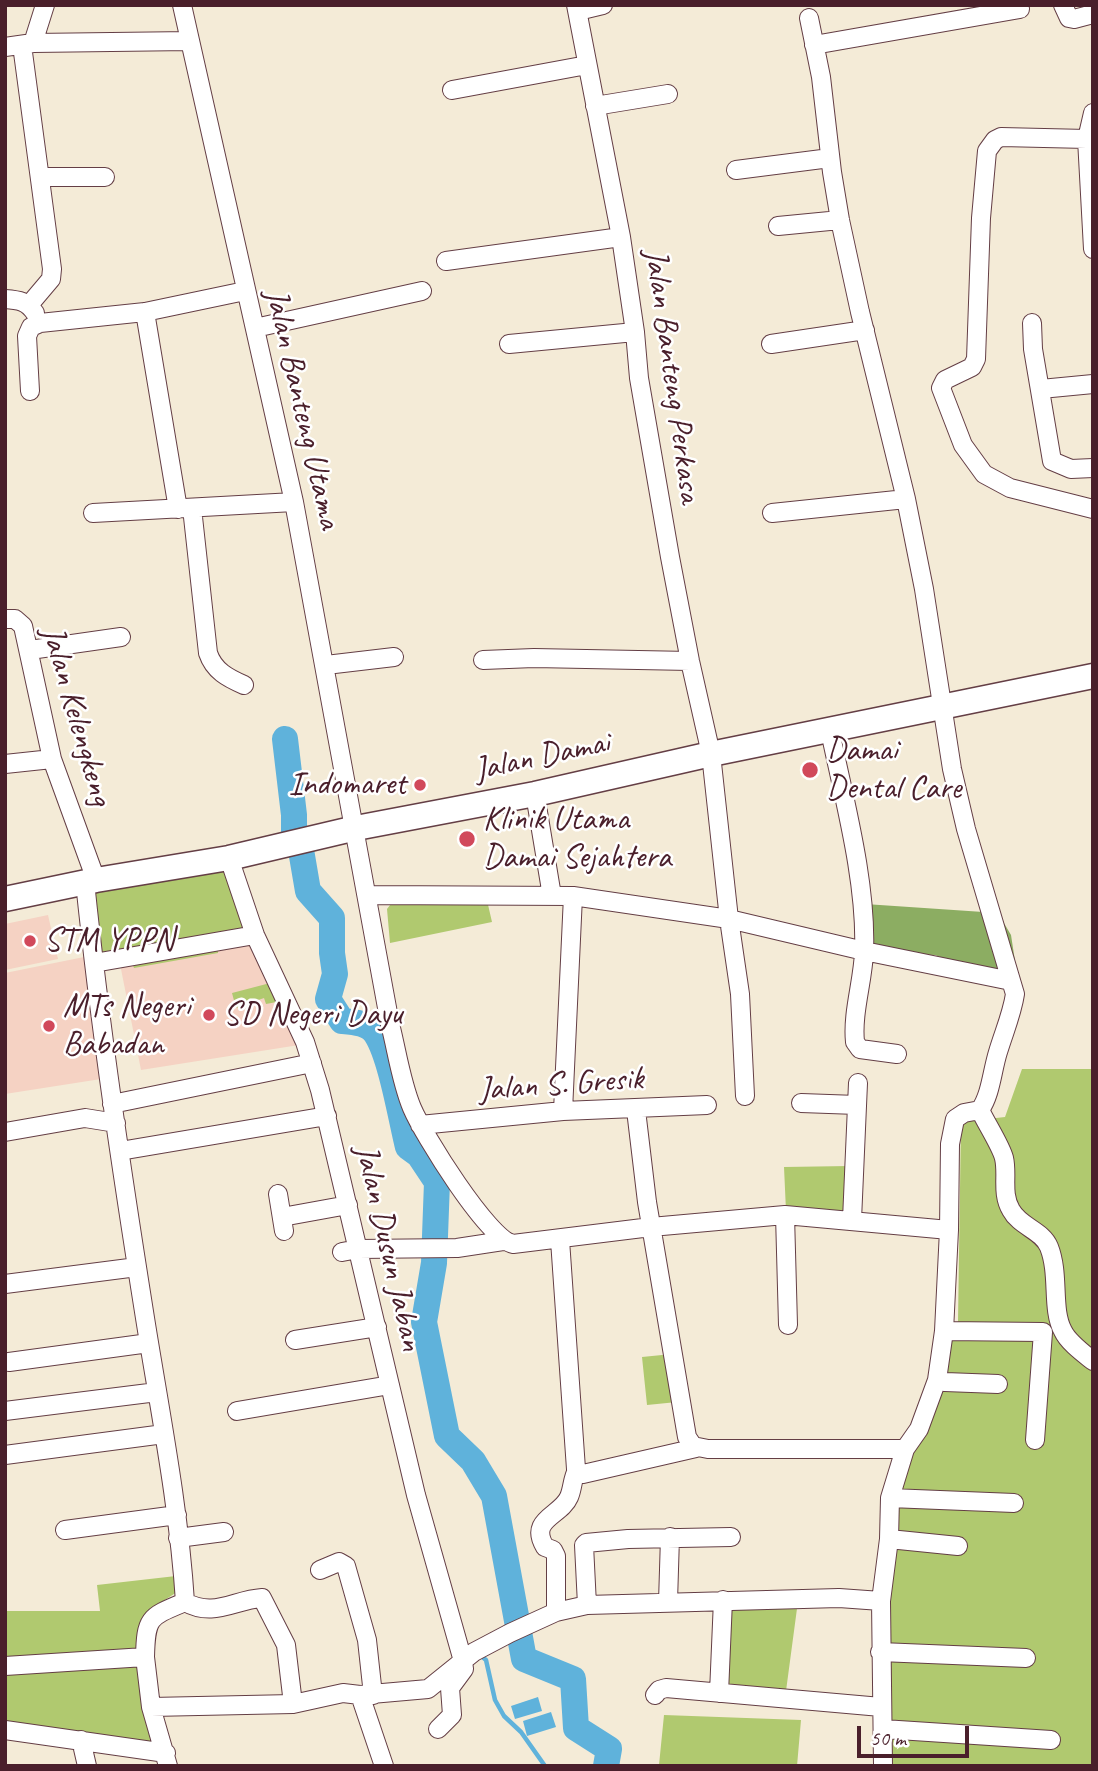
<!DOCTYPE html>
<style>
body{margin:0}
#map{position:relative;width:1098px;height:1771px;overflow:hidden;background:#f4ebd7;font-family:Caveat,sans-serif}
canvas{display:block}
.frame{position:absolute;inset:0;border:7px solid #4a1f2b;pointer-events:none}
.scale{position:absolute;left:857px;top:1726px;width:112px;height:32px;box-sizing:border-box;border:4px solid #4a1f2b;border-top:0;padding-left:9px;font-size:21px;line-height:24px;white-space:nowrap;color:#4a1f2b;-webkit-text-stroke:5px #fff;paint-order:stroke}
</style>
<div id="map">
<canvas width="1098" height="1771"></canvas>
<div class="frame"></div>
<div class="scale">50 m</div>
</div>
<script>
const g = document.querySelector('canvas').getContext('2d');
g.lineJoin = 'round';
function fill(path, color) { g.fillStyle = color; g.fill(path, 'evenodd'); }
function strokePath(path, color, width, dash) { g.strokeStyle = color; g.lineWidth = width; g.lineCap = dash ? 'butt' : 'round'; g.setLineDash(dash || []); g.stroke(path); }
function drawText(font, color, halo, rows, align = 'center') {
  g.font = font + ' Caveat,sans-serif'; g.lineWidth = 5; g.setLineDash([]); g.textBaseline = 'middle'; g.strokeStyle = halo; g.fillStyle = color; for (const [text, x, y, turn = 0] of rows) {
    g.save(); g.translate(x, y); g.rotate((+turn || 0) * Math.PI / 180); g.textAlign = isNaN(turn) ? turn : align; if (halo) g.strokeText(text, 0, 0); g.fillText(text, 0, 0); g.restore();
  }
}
fill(new Path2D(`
 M48,915L58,959L5,970V924Z
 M253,941L299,1045L141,1070L120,964Z
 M84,957L101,1079L5,1094V973Z`), '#f5d2c3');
fill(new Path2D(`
 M230,862L253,934L94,962L87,883Z
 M397,896H486L492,922L390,943L387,909Z
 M218,943V953L134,968L130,958Z
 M274,982L282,1001L266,1004L264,998L236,1008L232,993Z
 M1022,1069H1093V1766H881L880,1652L900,1493L920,1428L958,1321L961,1122L1005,1117Z
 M849,1166L850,1217L786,1211L784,1167Z
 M682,1353L687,1401L647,1405L642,1357Z
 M176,1576L177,1592L148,1611L151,1707L163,1750L5,1734V1611H100L97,1585Z
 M723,1600L798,1601L786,1691L720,1688Z
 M664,1715L801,1720L797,1766L659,1765Z`), '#b0c96f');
fill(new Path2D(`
 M865,904L998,913L1011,935L1019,987L935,955L873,953Z`), '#8cad62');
fill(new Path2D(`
 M538,1697L542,1711L515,1719L511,1706Z
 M551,1712L556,1727L527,1736L523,1721Z`), '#5fb2db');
strokePath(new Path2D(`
 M480,1655L486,1660L495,1700L504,1716L521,1732L545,1766`), '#5fb2db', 4.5);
strokePath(new Path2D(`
 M285,739L294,815V834
 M301,850L308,891L332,918V953L335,974L328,999L342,1021C354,1022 369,1023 376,1034C391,1057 401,1119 408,1147L419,1155L437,1182L434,1263L424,1322L447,1436L473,1461L494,1496L524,1659L573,1679L576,1728L609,1749L606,1766`), '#5fb2db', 26);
const minor = new Path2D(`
 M182,5L294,502L390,1024C397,1051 401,1082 412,1108C423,1134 488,1239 513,1244L651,1227L785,1215L949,1230L944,1331L937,1380L919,1429L905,1449L890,1498L889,1539L881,1601L883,1766
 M576,5L621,237L635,332L639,378L670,557L690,661L711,754L729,919L740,994L745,1096
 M1063,5L1069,18L1074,19L1093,14
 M578,11L603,5
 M809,18L821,77L832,172L840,220L860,312L906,499L924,589L952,769L966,829L1015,994C1012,1014 1004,1032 998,1052C992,1071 991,1094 980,1110L964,1113L955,1119L950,1144L949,1230
 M33,43L45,5
 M22,45L52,269L51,279L29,305
 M814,45L1020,9
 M5,47L33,43L190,41
 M452,90L587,65
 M595,106L668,94
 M1093,113L1087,139L1093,249
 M1087,139L1001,137L995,140L987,151L981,218L976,359L972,367L945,380L941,388L963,445L984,474L1010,488L1093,509
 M736,170L830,158
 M40,177H105
 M778,226L840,220
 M446,261L621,237
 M5,299C19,300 27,301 35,313
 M145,312L178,509
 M1032,323L1033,349L1052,461L1071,469L1093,468
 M255,328L422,291
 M509,344L635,332
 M771,344L865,330
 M1041,389L1093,384
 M30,391L27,336L31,327L40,323L145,312L245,291
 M192,508L208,653C214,671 228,678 244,685
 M93,513L294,502
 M772,513L906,499
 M5,619H15L23,626L52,759L96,880
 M30,650L121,637
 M483,660L534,658L690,661
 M326,665L394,657
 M830,731C844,799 867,883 864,952C863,981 852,1013 855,1042L860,1049L897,1054
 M5,764L52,759
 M535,794L552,896
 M229,858L255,935L305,1042L320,1090L416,1495L463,1661L464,1669L450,1688L452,1715L438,1729
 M85,882C100,1028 122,1173 145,1318C160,1412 179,1507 185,1602C149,1617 146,1617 145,1657
 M368,895L573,896L729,919L864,951L1011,981
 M94,963L255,935
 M801,1103L857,1105
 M112,1104L312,1063
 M636,1110L647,1202L687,1437L693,1446L708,1449H905
 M980,1110C986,1123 1001,1146 1004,1158C1008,1175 1001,1193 1011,1210C1020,1227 1042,1230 1049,1247C1060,1275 1051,1309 1063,1331C1068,1342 1083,1353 1093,1361
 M563,1111L573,896
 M420,1125L563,1111L707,1105
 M5,1132L85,1118L116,1123
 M120,1151L327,1116
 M278,1194L284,1231
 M785,1215L788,1325
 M282,1217L348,1205
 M852,1220L858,1083
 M560,1240L576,1469L583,1474L696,1448
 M342,1252L358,1249L457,1248L503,1241
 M5,1284L137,1267
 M944,1331L1043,1332L1035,1440
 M295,1340L377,1327
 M9,1362L149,1343
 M937,1380L945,1382L998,1384
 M5,1411L157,1392
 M237,1411L390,1385
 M5,1455L164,1434
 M890,1498L1014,1503
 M65,1530L177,1515
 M178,1538L224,1532
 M889,1539L958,1546
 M320,1570L339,1562L346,1566L367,1640L373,1695
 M185,1602C214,1618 233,1600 262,1598L286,1645L293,1704
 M668,1602L670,1537
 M587,1605L584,1545L586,1543L628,1539L731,1537
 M556,1612V1556L553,1550L545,1547C528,1519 561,1516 569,1497C573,1488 572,1479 577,1470
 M880,1652L1026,1658
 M5,1666L145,1657L151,1707L168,1766
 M719,1693L723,1600
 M360,1695L428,1689L474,1652L510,1633L556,1612L587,1605L839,1598L881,1601
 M655,1695L659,1690L666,1688L881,1707
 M151,1707L293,1704L343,1693L360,1695L384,1766
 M883,1729L1051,1740
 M5,1730L166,1753
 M81,1740L87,1766`);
const secondary = new Path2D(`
 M5,899L96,880L229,858L356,828L535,794L711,754L1093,676`);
strokePath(minor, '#643e45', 20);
strokePath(secondary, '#643e45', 27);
strokePath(minor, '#fff', 18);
strokePath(secondary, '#fff', 24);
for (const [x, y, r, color] of [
 [810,770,9,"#d1495b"],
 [420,785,7,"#d1495b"],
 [467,839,9,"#d1495b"],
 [30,941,7,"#d1495b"],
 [209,1015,7,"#d1495b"],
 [49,1026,7,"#d1495b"]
]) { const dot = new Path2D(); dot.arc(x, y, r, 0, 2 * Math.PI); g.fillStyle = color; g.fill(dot); strokePath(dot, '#fff', 2.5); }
drawText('33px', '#4a1f2b', '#fff', [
 ["Jalan Banteng Perkasa",672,376,82],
 ["Jalan Banteng Utama",302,409,77],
 ["Jalan Kelengkeng",76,716,74],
 ["Jalan Damai",542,757,-12],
 ["Jalan S. Gresik",561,1085,-4],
 ["Jalan Dusun Jaban",388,1248,77]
]);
drawText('33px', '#4a1f2b', '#fff', [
 ["Damai",826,751],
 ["Dental Care",826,789],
 ["Indomaret",406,785,"right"],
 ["Klinik Utama",483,820],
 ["Damai Sejahtera",483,858],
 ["STM YPPN",44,941],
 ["MTs Negeri",63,1007],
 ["Babadan",63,1045],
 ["SD Negeri Dayu",223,1015]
], 'left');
</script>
